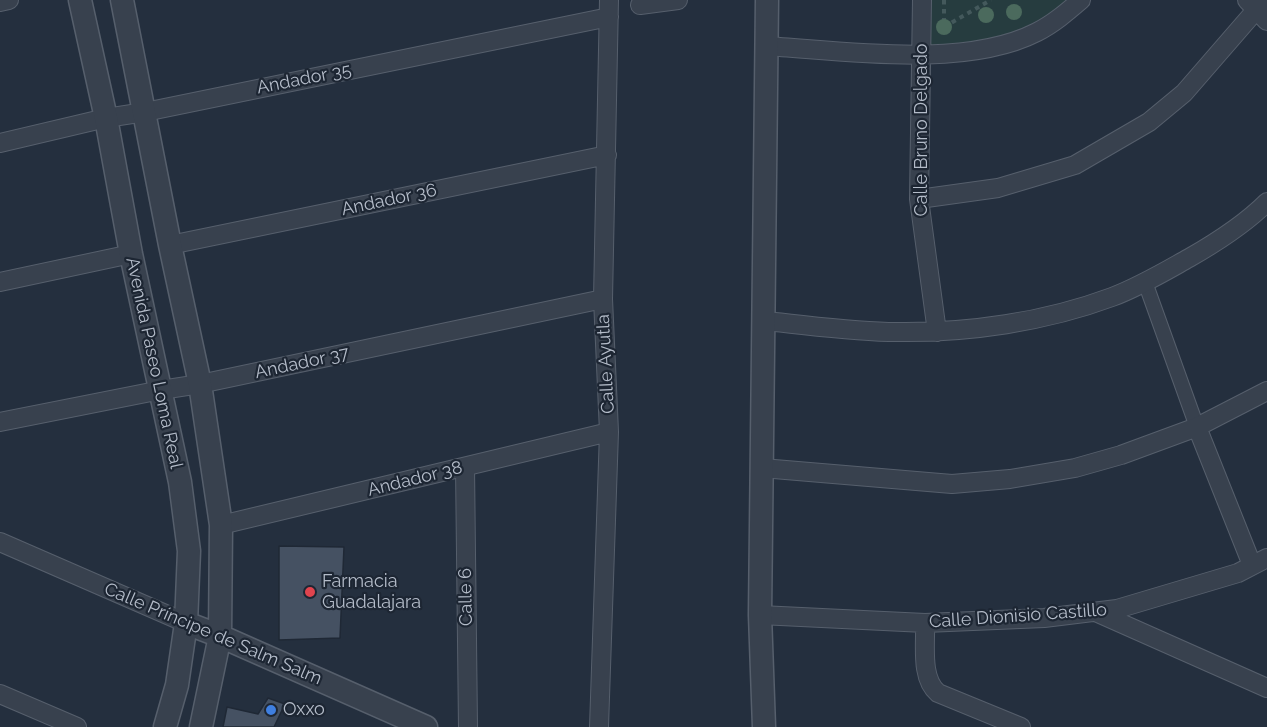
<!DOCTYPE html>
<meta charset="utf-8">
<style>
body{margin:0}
canvas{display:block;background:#242f3e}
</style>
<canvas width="1267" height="727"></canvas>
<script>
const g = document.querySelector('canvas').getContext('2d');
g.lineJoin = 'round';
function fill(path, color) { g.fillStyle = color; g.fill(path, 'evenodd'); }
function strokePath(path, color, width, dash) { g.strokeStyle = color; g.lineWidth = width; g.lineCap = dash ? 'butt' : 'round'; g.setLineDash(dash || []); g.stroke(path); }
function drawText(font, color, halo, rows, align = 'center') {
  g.font = font + ' Raleway,sans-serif'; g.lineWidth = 4.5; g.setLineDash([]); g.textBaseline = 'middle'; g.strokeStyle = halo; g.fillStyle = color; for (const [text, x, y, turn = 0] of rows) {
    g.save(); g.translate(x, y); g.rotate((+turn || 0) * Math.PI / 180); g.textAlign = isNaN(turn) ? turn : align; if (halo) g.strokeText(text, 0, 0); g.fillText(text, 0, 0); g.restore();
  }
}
fill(new Path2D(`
 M929,0H1081L1050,23L925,55Z`), '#263c3f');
const building = new Path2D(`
 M279,546L344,547L340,638L279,640Z
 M268,698L285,704L274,727H223L227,707L258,714Z`);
fill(building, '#455162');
strokePath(building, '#1f2835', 1.5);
const pedestrian = new Path2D(`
 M1145,282L1197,427`);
const minor = new Path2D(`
 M922,0L919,199L937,332
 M1247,0L1267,21
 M0,2L9,0
 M640,5L678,0
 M766,46C845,51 965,69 1037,32C1053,24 1067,12 1081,0
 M0,143L106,118L145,112L609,17
 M919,199L998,188L1075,165L1149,122L1184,93L1256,10L1262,0
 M170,245L607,155
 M0,282L131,254
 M765,321C808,325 853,332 897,332C968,333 1045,322 1112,297C1139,287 1164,272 1189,258C1217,242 1244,225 1267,202
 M0,422L161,390L200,384L603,299
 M1197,427L1252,565
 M465,467L468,727
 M762,468L952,484L1010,479L1075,468L1121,455L1197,427L1267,391
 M221,525L609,432
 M0,542L186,623
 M1098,613L1267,688
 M760,615L925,623L1044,618L1117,609L1238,573L1267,558
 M925,623C926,644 920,678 938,693L1021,727
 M0,694L77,727
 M599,727L609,432L603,299L609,0`);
const tertiary = new Path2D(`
 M80,0L106,118L131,254L180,482L189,551L186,623L177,685L165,727
 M122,0L170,245L200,384L221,525L220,636L201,727
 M186,623L220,636L426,727
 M764,727L760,615L767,0`);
strokePath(pedestrian, '#565f6c', 16);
strokePath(minor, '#565f6c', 20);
strokePath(tertiary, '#565f6c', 25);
strokePath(new Path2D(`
 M944,0V26
 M944,27L991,0`), '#44595c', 4, [4.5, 4.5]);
strokePath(pedestrian, '#38414e', 14);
strokePath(minor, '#38414e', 18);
strokePath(tertiary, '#38414e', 22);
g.fillStyle = '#4b6a5d';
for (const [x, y] of [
 [1014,12],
 [986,15],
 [944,27]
]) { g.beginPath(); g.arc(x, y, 8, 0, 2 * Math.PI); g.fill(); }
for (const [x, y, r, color] of [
 [310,592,6,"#e0444e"],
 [271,710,6,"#3f7fe0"]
]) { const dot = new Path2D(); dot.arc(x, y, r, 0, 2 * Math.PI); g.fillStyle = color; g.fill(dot); strokePath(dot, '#1d2633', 2); }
drawText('18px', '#b4bcc9', '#1d2633', [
 ["Andador 35",304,79,-11],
 ["Calle Bruno Delgado",922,130,-90],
 ["Andador 36",389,200,-12],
 ["Avenida Paseo Loma Real",154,363,78],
 ["Andador 37",302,363,-12],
 ["Calle Ayutla",606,364,-93],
 ["Andador 38",415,479,-14],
 ["Calle 6",466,597,-91],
 ["Calle Dionisio Castillo",1018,616,-4],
 ["Calle Príncipe de Salm Salm",213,634,23]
]);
drawText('18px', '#b4bcc9', '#1d2633', [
 ["Farmacia",322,582],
 ["Guadalajara",322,603],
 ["Oxxo",283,710]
], 'left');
</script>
